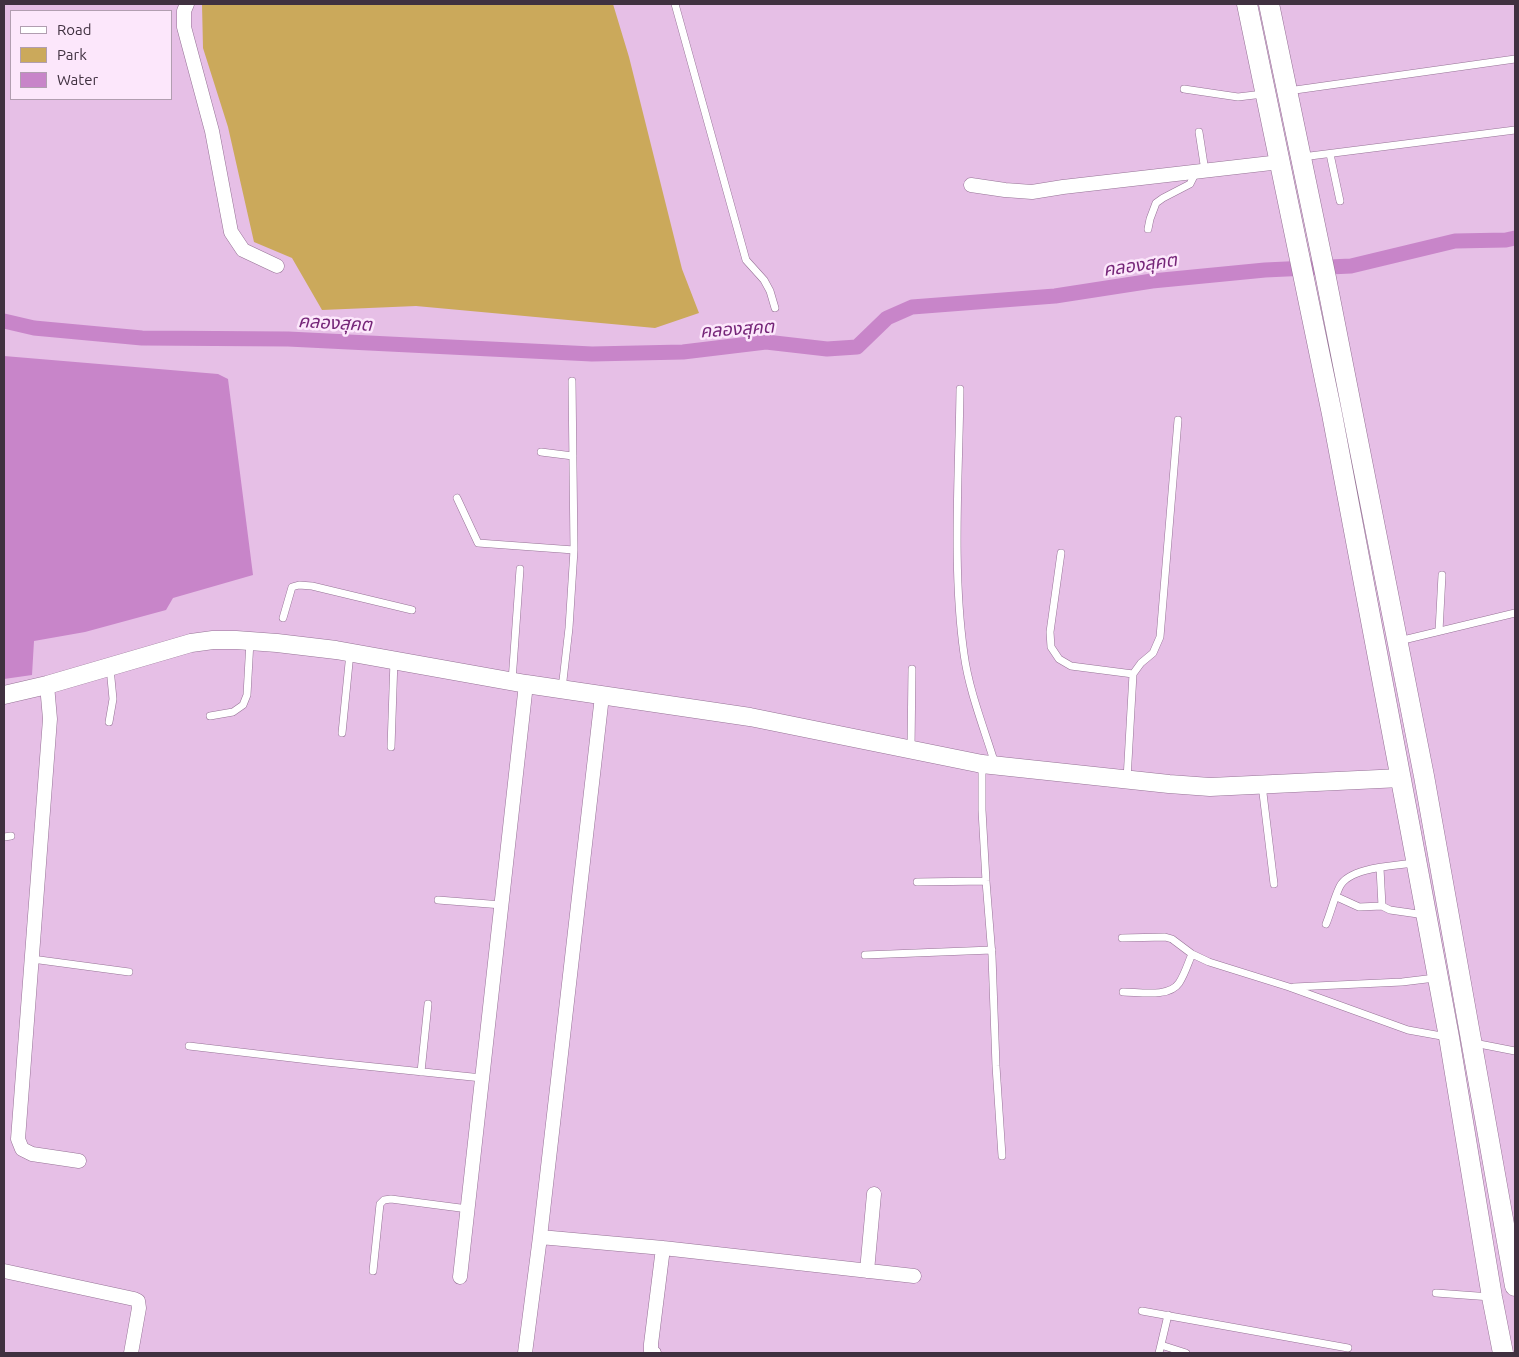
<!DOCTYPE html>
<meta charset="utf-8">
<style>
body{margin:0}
#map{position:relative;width:1519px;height:1357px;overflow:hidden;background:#e6bfe6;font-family:Ubuntu,sans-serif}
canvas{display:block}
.frame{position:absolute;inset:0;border:5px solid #403140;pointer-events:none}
.legend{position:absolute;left:10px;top:10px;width:162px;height:90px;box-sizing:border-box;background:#fce7fb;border:1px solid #b19eb0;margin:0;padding:6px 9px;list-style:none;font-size:15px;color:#403140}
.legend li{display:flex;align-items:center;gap:10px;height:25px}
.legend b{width:25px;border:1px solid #b19eb0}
</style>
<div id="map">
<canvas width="1519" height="1357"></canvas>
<div class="frame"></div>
<ul class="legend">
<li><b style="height:6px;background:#fff"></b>Road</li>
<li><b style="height:14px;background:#cba95b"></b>Park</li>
<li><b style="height:14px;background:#c885c9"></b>Water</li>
</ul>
</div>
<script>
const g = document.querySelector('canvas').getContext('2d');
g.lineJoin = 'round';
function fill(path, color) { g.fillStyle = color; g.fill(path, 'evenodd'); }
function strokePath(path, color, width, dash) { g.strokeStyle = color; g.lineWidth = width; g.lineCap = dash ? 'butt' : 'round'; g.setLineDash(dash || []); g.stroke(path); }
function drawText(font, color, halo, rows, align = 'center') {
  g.font = font + ' Ubuntu,"Noto Sans Thai",sans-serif'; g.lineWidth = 5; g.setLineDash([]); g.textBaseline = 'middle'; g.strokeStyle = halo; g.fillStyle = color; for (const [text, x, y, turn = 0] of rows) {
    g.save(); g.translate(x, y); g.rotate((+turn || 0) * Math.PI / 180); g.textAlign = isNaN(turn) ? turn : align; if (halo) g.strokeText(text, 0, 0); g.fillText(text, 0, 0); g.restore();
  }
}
fill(new Path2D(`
 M202,4H613L629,57L682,269L699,313L655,328L416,306L322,310L292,258L254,242L228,127L203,48Z`), '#cba95b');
fill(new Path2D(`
 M4,356L218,374L228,379L253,575L173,598L166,610L85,632L34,641L32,675L4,679Z`), '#c885c9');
strokePath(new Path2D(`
 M4,321L34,328L142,338L288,339L592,354L683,352L766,342L827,349L857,347L887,318L912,307L1055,296L1152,281L1265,270L1351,266L1455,241L1506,240L1515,238`), '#c885c9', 15);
const service = new Path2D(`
 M675,4L746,260L764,280L770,291L775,308
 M1184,89L1238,97L1263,94
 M1288,91L1515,59
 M1199,132L1205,171
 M1330,154L1340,201
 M1302,157L1515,130
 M1148,229L1150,219L1156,203L1163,198L1190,184L1196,172
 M960,389C959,476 952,569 964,654C969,691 984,728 995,764
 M541,452L573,456
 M457,498L478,543L574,550
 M1061,553L1050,632L1051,647L1059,659L1071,666L1133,674
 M283,618L292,587L299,585L312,586L412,610
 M1439,631L1442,575
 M1399,641L1515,613
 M512,681L520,569
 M562,689L569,628L574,550L572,381
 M210,716L233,712L243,705L247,695L250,641
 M109,722L113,699L110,668
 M342,733L350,653
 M391,747L394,660
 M911,748L912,669
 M982,765V810L986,881L992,956L996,1066L1002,1156
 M1127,779L1133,674L1141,663L1153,653L1160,637L1178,420
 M1262,785L1274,884
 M4,837L11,836
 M1380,868L1382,906L1390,910L1425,915
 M917,882L986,881
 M1337,897L1359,907L1382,906
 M438,900L502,905
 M1326,924C1331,912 1334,898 1340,886C1350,867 1395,866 1414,863
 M1122,938L1165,937L1172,939L1192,954L1209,962L1289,987L1408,1030L1447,1037
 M865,955L992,950
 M32,959L129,972
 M1294,987L1402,982L1435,978
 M1123,992C1139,992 1169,998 1179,983C1185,974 1188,963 1192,954
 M1474,1043L1515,1051
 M189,1046L326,1062L482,1078
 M421,1072L428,1004
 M373,1271L380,1204L384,1200L391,1199L468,1209
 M1436,1293L1491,1297
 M1142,1311L1348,1348
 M1161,1345L1186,1353
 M1159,1353L1168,1315`);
const minor = new Path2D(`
 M187,4L184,11V27L212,131L231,232L243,250L277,266
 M971,185L1005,190L1032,192L1063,187L1280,162
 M47,685L50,719L18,1139L22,1149L32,1154L79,1161
 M540,1237L663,1248L914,1276
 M4,1271L134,1299L138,1301L139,1308L131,1353
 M867,1271L874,1194
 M460,1277L526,684
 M525,1353L540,1237L602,696
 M654,1353L651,1351V1344L663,1248`);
const tertiary = new Path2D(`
 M4,695L47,685L191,643L213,640H236L277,643L336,650L526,684L750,717L982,764L1169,784L1210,787L1401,778`);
const secondary = new Path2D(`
 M1247,4L1332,414L1409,822L1449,1037L1492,1297L1503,1353
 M1269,4L1325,273L1424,776L1515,1286`);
strokePath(service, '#967396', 8);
strokePath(minor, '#967396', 15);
strokePath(tertiary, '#967396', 19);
strokePath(secondary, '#967396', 21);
strokePath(service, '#fff', 7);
strokePath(minor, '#fff', 14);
strokePath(tertiary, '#fff', 18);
strokePath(secondary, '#fff', 20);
drawText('italic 18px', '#752578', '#fce7fb', [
 ["คลองสุคต",1140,265,-8],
 ["คลองสุคต",335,323,3],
 ["คลองสุคต",737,329,-4]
]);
</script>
